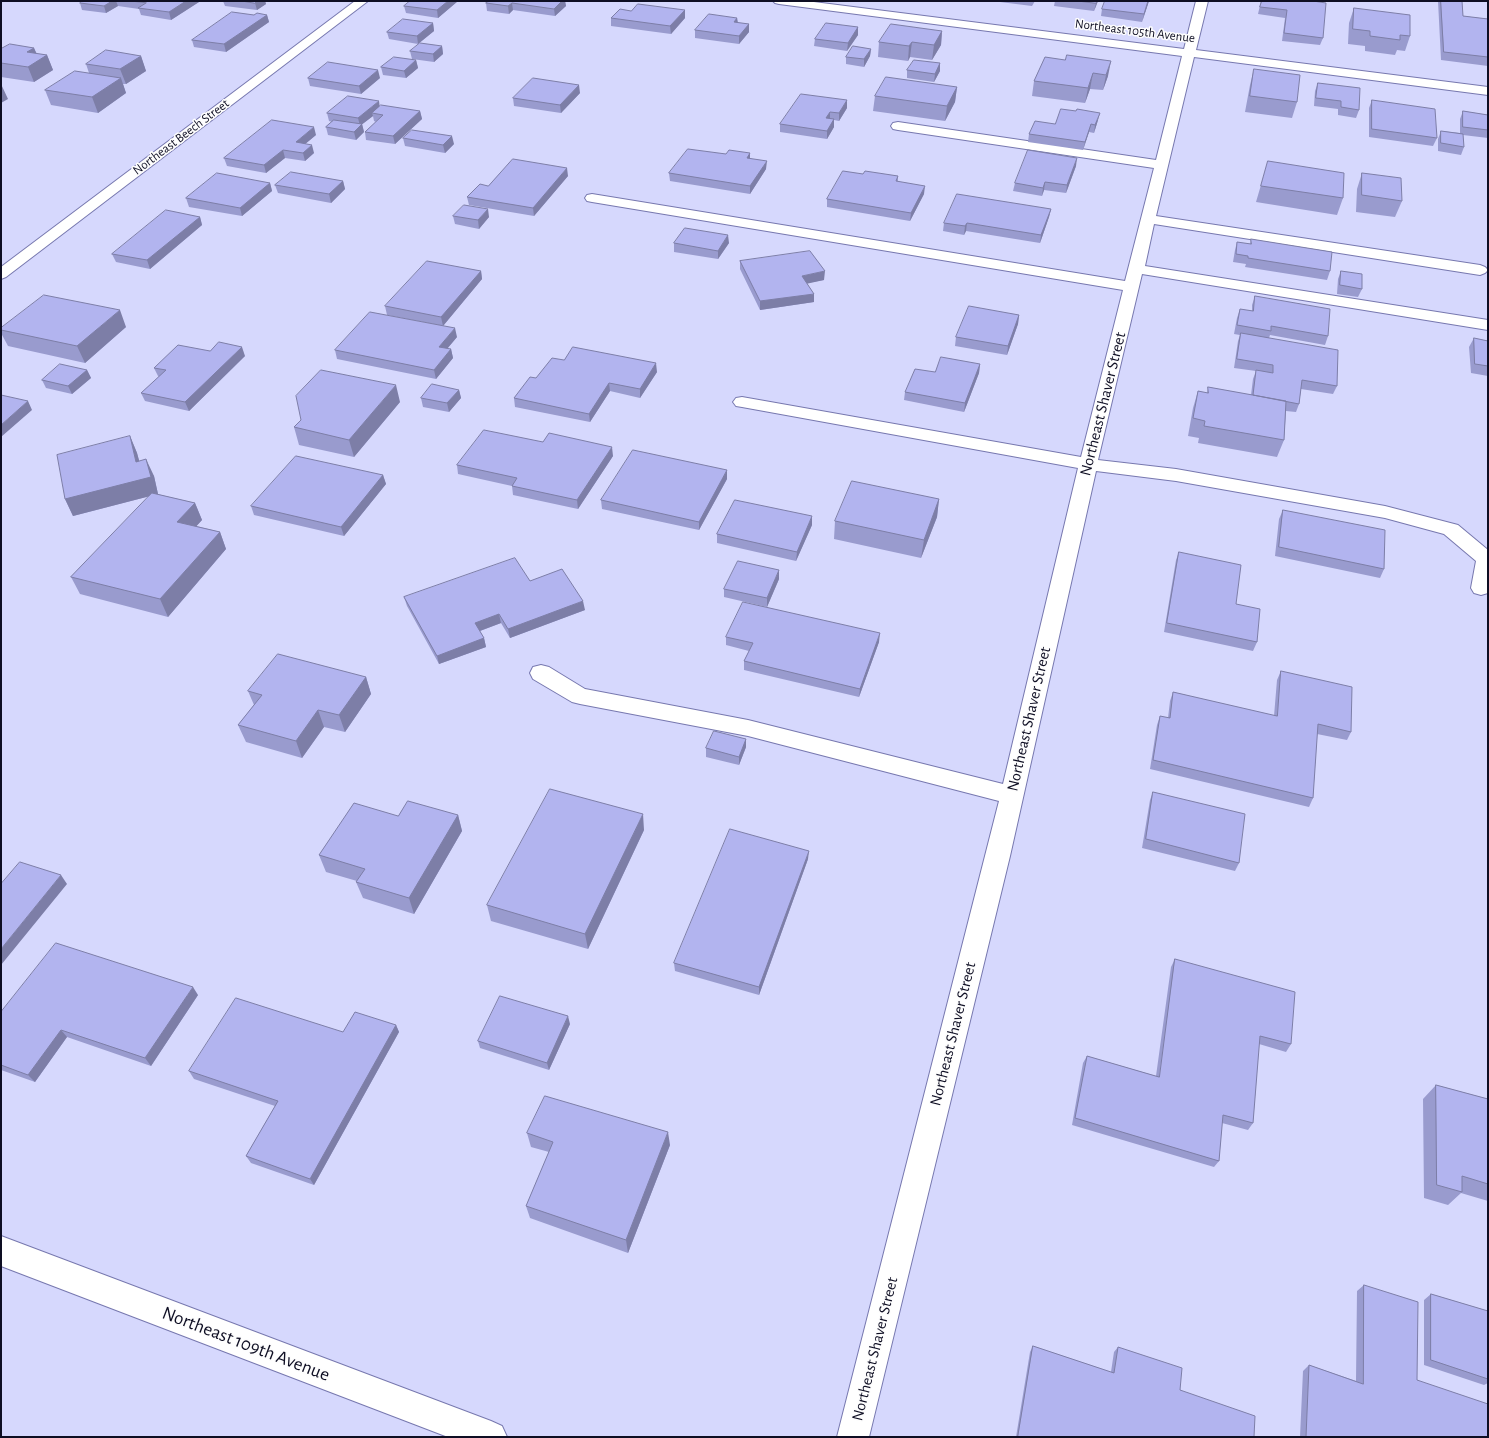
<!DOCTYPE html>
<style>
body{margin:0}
#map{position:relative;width:1489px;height:1438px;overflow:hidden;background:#d6d8fd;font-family:"Alegreya Sans",sans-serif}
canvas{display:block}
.frame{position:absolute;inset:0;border:2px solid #0e0e23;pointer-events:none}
</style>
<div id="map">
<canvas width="1489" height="1438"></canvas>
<div class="frame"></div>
</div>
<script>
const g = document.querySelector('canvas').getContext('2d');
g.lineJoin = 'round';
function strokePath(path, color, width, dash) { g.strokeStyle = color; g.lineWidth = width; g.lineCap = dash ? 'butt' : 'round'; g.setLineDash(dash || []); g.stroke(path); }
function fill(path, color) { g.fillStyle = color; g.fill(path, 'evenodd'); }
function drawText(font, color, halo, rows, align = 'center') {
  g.font = font + ' "Alegreya Sans",sans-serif'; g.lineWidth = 3; g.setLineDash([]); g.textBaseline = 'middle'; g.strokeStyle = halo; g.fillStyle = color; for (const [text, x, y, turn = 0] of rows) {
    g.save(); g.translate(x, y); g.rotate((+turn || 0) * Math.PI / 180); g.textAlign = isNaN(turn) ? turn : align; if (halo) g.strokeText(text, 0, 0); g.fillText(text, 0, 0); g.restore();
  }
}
const minor = new Path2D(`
 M355,1H368L6,277L1,279V267Z
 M773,1H806L1184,49L1196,1H1208L1196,50L1488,87V95L1194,57L1156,216L1480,265L1485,267L1488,270L1485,273L1480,275L1154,224L1145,266L1488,320V330L1142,274L1098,460L1176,469L1385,506L1458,525L1488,550V593L1481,595L1474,593L1471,588L1476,561L1444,534L1385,518L1176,481L1096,471L1010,856L869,1437H837L999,801L748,736L580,704L572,702L533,679L530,673L533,667L541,665L549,667L585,689L748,720L1003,784L1078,468L742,407L736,406L733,402L736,398L742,397L1081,457L1123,290L592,202L587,201L585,198L587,195L592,194L1125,281L1154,168L898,130L893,129L891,126L893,123L898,122L1156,160L1182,56L779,4L775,3Z
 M1,1236L491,1421L502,1426L507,1437H448L1,1266Z`);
strokePath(minor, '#7778af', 2);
fill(minor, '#fff');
fill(new Path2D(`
 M82,1H198L199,2L171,20L141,15L139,9L118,6L106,13L82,10L80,3Z
 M223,1H265L266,4L257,10L225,6Z
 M458,1L438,18L406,13L404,6Z
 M489,1H565L566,6L555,16L513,10L509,14L487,11L486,3Z
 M992,1H1035L1032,6Z
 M1055,1H1098L1094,11L1054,6Z
 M1149,1L1142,22L1101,16L1102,9Z
 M1261,1H1313L1323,38L1320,45L1282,41L1285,18L1258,14Z
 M1438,1H1462L1463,16L1488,19V66L1441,60Z
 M1354,8L1410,36L1405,51L1397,50L1395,55L1365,51V46L1348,44L1349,23Z
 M685,10V18L671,34L611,26V18L631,11Z
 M254,15H267L269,22L226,52L194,47L192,40Z
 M737,18L738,23L749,24V32L739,44L695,38V30Z
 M433,23L434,31L418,44L389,39L387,32Z
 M858,27V35L847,51L814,46L815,39Z
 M942,31L941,45L932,60L910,57L908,61L878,57L879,42Z
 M442,46L443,54L434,62L412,59L410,51Z
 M34,48L37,54L47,55L53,70L34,82L1,77V49Z
 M871,49L870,56L864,67L846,64V57Z
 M141,56L146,71L126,84H123L126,93L98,113L51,105L45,90L89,73L86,64Z
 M1045,57L1108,76L1103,90L1090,89L1085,103L1032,96L1034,81Z
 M416,60L418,68L406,78L383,75L381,67Z
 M940,63V71L934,82L907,78V70Z
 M1254,69L1297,102L1292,118L1245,112L1250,85Z
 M308,78H380L361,94L310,86Z
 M1318,83L1359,110L1356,118L1338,115V109L1314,106L1315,91Z
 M957,87L955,102L945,121L873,111L875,96Z
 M580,93L561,113L514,106L513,98Z
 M1372,100L1437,138L1433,146L1369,137V108Z
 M380,107L420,111L422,119L395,144L366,140L365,132L376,122L374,121L373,116L362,124L364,132L356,140L328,135L326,127L332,122L329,121L327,113Z
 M847,108L839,121L834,120V127L827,139L780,132V124Z
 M1463,111L1488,115V138L1463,135L1464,147L1461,155L1438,151V139L1441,131L1460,133V119Z
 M1098,120L1094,133L1089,132L1083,150L1028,142L1029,134L1055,124Z
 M316,135L305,144L314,153L305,161L285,158L266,173L227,166L224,158Z
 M403,138L454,144L445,153L405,146Z
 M750,153V158L766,169L750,194L670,181L669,173L726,154Z
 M1268,161L1343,198L1337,215L1256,202Z
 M1076,166L1066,193L1044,190L1042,196L1013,191L1015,183Z
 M1362,173L1402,201L1395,217L1356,212L1357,189Z
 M863,174L898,176V181L924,194L910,221L827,207V199Z
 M568,176L534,216L469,205L467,197L488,186Z
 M343,181L345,189L331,203L278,193L275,185Z
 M270,183L272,191L242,216L189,207L186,198Z
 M1051,209L1049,217L1040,243L966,231L964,235L943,231L944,223Z
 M453,216L489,217L479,229L455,224Z
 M200,217L202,225L150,269L116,262L112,254Z
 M1251,239L1330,271L1327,280L1245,267L1246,264L1233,262L1235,250L1237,242L1250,244Z
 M674,243H729L718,259L674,252Z
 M740,261L824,280L807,283L814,302L760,310L740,269Z
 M481,271L482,279L443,326L387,315L385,306Z
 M1341,271L1362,289L1358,297L1337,294L1338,279Z
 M1255,296L1328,336L1325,345L1270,335L1269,338L1337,386L1333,394L1301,389L1299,404L1296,412L1286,411L1284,440L1277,457L1198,443L1199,438L1188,436L1193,408L1198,391L1207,393L1208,387L1251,395L1253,379L1256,371L1234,368L1238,341L1240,335L1234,334L1237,318L1240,309L1252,311V305Z
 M1019,315L1018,324L1007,355L955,346L956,337Z
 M126,327L85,363L8,346L1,333V328Z
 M457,337L447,349H451L453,358L436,379L337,359L335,350Z
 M1474,338L1488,341V376L1471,373L1469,347Z
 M210,351L245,356L189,411L145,401L141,393L159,377L158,376L154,368Z
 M564,360L657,372L640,398L610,391L590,422L515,407L514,398L536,378Z
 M980,364L979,373L964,412L904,400L905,392L935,372Z
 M87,370L91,378L72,394L46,388L42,380Z
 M459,390L461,398L449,412L423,407L421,398Z
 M400,402L354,457L299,445L294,427Z
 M130,436L137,453L139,461L154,476L158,494H157L195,503L202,520L196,526L220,532L226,549L168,617L80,594L71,577L150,496L73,516L65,499Z
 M543,442L613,456L578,509L513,495L512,486L458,474L457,465Z
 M383,475L386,484L344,536L254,515L251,506Z
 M727,479L699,530L602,509L601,500Z
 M939,499L937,517L921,558L834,539L835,521Z
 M1283,510L1384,569L1380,578L1275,556L1279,519Z
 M812,525L796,561L717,543V534Z
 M1179,552L1236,604L1257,642L1253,651L1164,632L1176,560Z
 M779,579L767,607L724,597V589Z
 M530,581L585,610L510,638L501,623L480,631L484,638L486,647L439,664L407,606L404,597Z
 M726,637L879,642L859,697L744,670V661L749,651L726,645Z
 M1281,671L1351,732L1347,740L1317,734L1313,798L1309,807L1150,769L1157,725L1160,716L1168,718L1170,701L1173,692L1274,716L1277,680Z
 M366,677L371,694L345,732L324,727L302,758L246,742L238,725L254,705L248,691Z
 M746,739V747L739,765L706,757V748Z
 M1153,792L1239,863L1235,871L1142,848L1150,800Z
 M458,815L462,831L414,914L363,898L356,882L357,881L326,872L319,855L398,816Z
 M644,830L588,949L491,921L487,905Z
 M808,859L759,995L675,971L674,963Z
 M1175,959L1291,1044L1286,1052L1259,1044L1253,1123L1248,1130L1222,1123L1219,1161L1214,1167L1072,1125L1083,1063L1087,1056L1156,1076L1171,967Z
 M198,995L151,1066L67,1037L35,1082L1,1070V1012Z
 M570,1024L549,1070L480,1048L478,1041Z
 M396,1025L399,1032L314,1185L251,1163L246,1156L275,1106L194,1079L189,1071L343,1032Z
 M1436,1085L1488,1099V1201L1461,1193L1448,1205L1424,1198L1423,1099Z
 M527,1133L670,1145L628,1253L530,1218L526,1206L549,1152L531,1147Z
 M1364,1285L1417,1380L1488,1437H1300L1303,1371L1309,1365L1356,1381L1357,1291Z
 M1431,1294L1488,1311V1383L1484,1385L1424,1365V1300Z
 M1033,1346L1111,1372L1114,1352L1118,1347L1180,1390L1254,1437H1016L1030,1352Z`), '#999bce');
fill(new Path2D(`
 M112,1H116L118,6L106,13L104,6Z
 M186,1H198L199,2L171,20L169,12Z
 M257,1H265L266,4L257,10L255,3Z
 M448,1H458L438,18L437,10Z
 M562,1H565L566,6L555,16L554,9Z
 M1097,1H1098L1094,11L1096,3Z
 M1148,1H1149L1142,22L1144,14Z
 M512,3L513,10L509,14L508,6Z
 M685,10V18L671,34L670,26Z
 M267,15L269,22L226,52L224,44Z
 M737,18L738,25L734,22Z
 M433,23L434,31L418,44L417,36Z
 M749,24V32L739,44V36Z
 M858,27V35L847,51L848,43Z
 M942,31L941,45L932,60L934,45Z
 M912,42L910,57L908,61L909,46Z
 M442,46L443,54L434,62L433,54Z
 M34,48L39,60L47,55L53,70L34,82L28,67L27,52Z
 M871,49L870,56L864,67V59Z
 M141,56L146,71L126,84L120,69Z
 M416,60L418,68L406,78L404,71Z
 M1111,61L1108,76L1103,90L1106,75Z
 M940,63V71L934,82L935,74Z
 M378,70L380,78L361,94L359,86Z
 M1093,73L1090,89L1085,103L1088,88Z
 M121,78L126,93L98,113L92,97Z
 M1,84L8,99L1,103Z
 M579,85L580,93L561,113L560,105Z
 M957,87L955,102L945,121L947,106Z
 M847,100V108L839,121V113Z
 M379,101L380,109L372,113L373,116L360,126L358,118Z
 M420,111L422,119L395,144L393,136Z
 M830,112V120L826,118Z
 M1100,113L1098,120L1094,133L1095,125Z
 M834,119V127L827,139V131Z
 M362,124L364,132L356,140L354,132Z
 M1091,124L1089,132L1083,150L1085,142Z
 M314,127L316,135L298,150L296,142Z
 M452,136L454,144L445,153L443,145Z
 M312,145L314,153L305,161L303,153Z
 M283,150L285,158L266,173L264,165Z
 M750,153V161L747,158Z
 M1077,158L1076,166L1066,193L1067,185Z
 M767,161L766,169L750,194V186Z
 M567,168L568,176L534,216L533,208Z
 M343,181L345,189L331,203L329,194Z
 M1045,182L1044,190L1042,196L1043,188Z
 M270,183L272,191L242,216L240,208Z
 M925,186L924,194L910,221L911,213Z
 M488,209L489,217L479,229L478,220Z
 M1051,209L1049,217L1040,243L1041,235Z
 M200,217L202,225L150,269L147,260Z
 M967,223L966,231L964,235L965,226Z
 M728,235L729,243L718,259V251Z
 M481,271L482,279L443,326L441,317Z
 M825,271L824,280L801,285L802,276Z
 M814,294V302L760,310V301Z
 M120,310L126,327L85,363L77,346Z
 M1019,315L1018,324L1007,355L1008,346Z
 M455,328L457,337L441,356L439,347Z
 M242,347L245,356L189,411L185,402Z
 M451,349L453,358L436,379L434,370Z
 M656,363L657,372L640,398V389Z
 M980,364L979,373L964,412L965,403Z
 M87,370L91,378L72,394L68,386Z
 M609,383L610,391L590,422L589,414Z
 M396,385L400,402L354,457L349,440Z
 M459,390L461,398L449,412L447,403Z
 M28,401L32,410L1,437V425Z
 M130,436L137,453L144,478L146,459L154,476L158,494L73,516L65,499L136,462Z
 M612,447L613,456L578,509L577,500Z
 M727,470V479L699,530V522Z
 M383,475L386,484L344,536L341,527Z
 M939,499L937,517L921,558L924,540Z
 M195,503L202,520L185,539L177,522Z
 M812,516V525L796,561L797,552Z
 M220,532L226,549L168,617L160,599Z
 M779,570V579L767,607V598Z
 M583,601L585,610L510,638L508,629Z
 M499,614L501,623L477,632L475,623Z
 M880,633L879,642L859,697L860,689Z
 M484,638L486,647L439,664L437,656Z
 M366,677L371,694L345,732L339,715Z
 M318,710L324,727L302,758L296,741Z
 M746,739V747L739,765V757Z
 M643,814L644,830L588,949L585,934Z
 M458,815L462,831L414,914L409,898Z
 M809,851L808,859L759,995V987Z
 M61,875L67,884L1,965V949Z
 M193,987L198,995L151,1066L145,1058Z
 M568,1016L570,1024L549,1070L547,1063Z
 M396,1025L399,1032L314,1185L310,1179Z
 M61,1030L67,1037L35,1082L28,1075Z
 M668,1132L670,1145L628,1253L626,1240Z`), '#7d7ea7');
const building = new Path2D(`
 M82,1H112L104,6L80,3Z
 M131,1H186L169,12L138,8L146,3Z
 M242,1H257L255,3Z
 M410,1H448L437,10L404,6Z
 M489,1H562L554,9L512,3L508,6L486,3Z
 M1078,1H1097L1096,3Z
 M1105,1H1148L1144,14L1102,9Z
 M1262,1H1313L1326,3L1323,38L1284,33L1287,10L1260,7Z
 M1441,1H1462L1463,16L1488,19V57L1444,52Z
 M638,4L685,10L670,26L611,18L620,9L631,11Z
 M1354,8L1410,15V36L1400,35V40L1370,36V31L1353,29Z
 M232,12L254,15L257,13L267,15L224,44L192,40Z
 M709,14L737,18L734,22L749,24L739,36L695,30Z
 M403,19L433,23L417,36L387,32Z
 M826,23L858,27L848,43L815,39Z
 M891,24L942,31L934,45L912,42L909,46L879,42Z
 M420,43L442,46L433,54L410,51Z
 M10,44L34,48L27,52L47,55L28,67L1,63V49Z
 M853,46L871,49L864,59L846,57Z
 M106,50L141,56L120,69L86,64Z
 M1067,55L1111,61L1106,75L1093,73L1088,88L1034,81L1045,57L1065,60Z
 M394,57L416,60L404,71L381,67Z
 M914,60L940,63L935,74L907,70Z
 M328,62L378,70L359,86L308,78Z
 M1254,69L1300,75L1297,102L1250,96Z
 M75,71L121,78L92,97L45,90Z
 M886,77L957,87L947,106L875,96Z
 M533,78L579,85L560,105L513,98Z
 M1318,83L1360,88L1359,110L1341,107V101L1316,98Z
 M801,94L847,100L839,113L830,112L826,118L834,119L827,131L780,124Z
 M348,96L379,101L358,118L327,113Z
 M1372,100L1435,109L1437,138L1372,129Z
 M381,105L420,111L393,136L365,132L383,115L372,113Z
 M1061,109L1076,111L1077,109L1100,113L1095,125L1091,124L1085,142L1029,134L1035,121L1055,124Z
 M1463,111L1488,115V130L1463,127Z
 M272,120L314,127L296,142L312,145L303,153L283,150L264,165L224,158Z
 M334,120L362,124L354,132L326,127Z
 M412,130L452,136L443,145L403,138Z
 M1441,131L1463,134L1464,147L1441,143Z
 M688,149L726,154L729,150L750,153L747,158L767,161L750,186L669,173Z
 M1028,150L1077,158L1067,185L1045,182L1043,188L1015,183Z
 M513,159L567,168L533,208L467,197L480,184L488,186Z
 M1268,161L1344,173L1343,198L1261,186Z
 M843,171L863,174L865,171L898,176L896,181L925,186L911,213L827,199Z
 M291,172L343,181L329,194L275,185Z
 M217,173L270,183L240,208L186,198Z
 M1362,173L1401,178L1402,201L1362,195Z
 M957,194L1051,209L1041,235L967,223L965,226L944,223Z
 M464,205L488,209L478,220L453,216Z
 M166,210L200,217L147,260L112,254Z
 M685,228L728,235L718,251L674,243Z
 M1251,239L1332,252L1330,271L1248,258V256L1236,254L1237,242L1251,244Z
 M810,251L825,271L802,276L814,294L760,301L740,261Z
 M427,261L481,271L441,317L385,306Z
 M1341,271L1362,274V289L1340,285Z
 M44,295L120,310L77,346L1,330V328Z
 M1255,296L1330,309L1328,336L1271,326V331L1237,325L1240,309L1253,311Z
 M969,306L1019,315L1008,346L956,337Z
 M370,312L455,328L439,347L451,349L434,370L335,350Z
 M1241,333L1338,350L1337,386L1302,380L1299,404L1253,395L1256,370L1273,373V365L1237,359Z
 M1474,338L1488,341V366L1475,364Z
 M219,342L242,347L185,402L141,393L166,370L154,368L178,345L210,351Z
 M573,347L656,363L640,389L609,383L589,414L514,398L530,377L536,378L552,358L564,360Z
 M941,357L980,364L965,403L905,392L915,369L935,372Z
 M60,364L87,370L68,386L42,380Z
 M321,370L396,385L349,440L294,427L301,420L296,396Z
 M432,384L459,390L447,403L421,398Z
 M1208,387L1286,401L1284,440L1204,426L1205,421L1193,418L1198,391L1208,393Z
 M1,395L28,401L1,425Z
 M484,430L543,442L549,433L612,447L577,500L512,486L517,478L457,465Z
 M130,436L136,462L146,459L151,477L65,499L57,455Z
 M633,450L727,470L699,522L601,500Z
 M296,456L383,475L341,527L251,506Z
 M852,481L939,499L924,540L835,521Z
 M152,493L195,503L177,522L220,532L160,599L71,577Z
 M735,500L812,516L797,552L717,534Z
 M1283,510L1385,530L1384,569L1279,547Z
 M1179,552L1241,565L1236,604L1260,609L1257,642L1167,623Z
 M515,558L530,581L562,569L583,601L508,629L499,614L475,623L484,638L437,656L404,597Z
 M738,561L779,570L767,598L724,589Z
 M743,602L880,633L860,689L744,661L753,643L726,637Z
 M278,654L366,677L339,715L318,710L296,741L238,725L262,695L248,691Z
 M1281,671L1352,687L1351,732L1318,724L1313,798L1153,760L1160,716L1170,718L1173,692L1277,716Z
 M714,731L746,739L739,757L706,748Z
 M550,789L643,814L585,934L487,905Z
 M1153,792L1245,814L1239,863L1146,839Z
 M408,801L458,815L409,898L356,882L365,869L319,855L354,803L398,816Z
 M730,829L809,851L759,987L674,963Z
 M20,862L61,875L1,949V884Z
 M56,943L193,987L145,1058L61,1030L28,1075L1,1065V1012Z
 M1175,959L1295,992L1291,1044L1260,1036L1253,1123L1223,1115L1219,1161L1075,1118L1087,1056L1159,1077Z
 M500,996L568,1016L547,1063L478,1041Z
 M236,998L343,1032L355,1012L396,1025L310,1179L246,1156L278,1101L189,1071Z
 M1436,1085L1488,1099V1184L1462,1176V1192L1437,1185Z
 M545,1096L668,1132L626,1240L526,1206L553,1142L527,1133Z
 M1364,1285L1418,1302L1417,1380L1488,1404V1437H1306L1309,1365L1363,1384Z
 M1431,1294L1488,1311V1379L1431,1360Z
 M1033,1346L1114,1373L1118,1347L1182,1368L1180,1390L1255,1416L1254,1437H1018Z`);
fill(building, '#b2b4ef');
strokePath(building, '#7d7ea7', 1);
drawText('13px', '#0e0e23', '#fdfdfd', [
 ["Northeast 105th Avenue",1135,31,7],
 ["Northeast Beech Street",181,137,-37]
]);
drawText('16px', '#0e0e23', '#fdfdfd', [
 ["Northeast Shaver Street",1103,404,-76],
 ["Northeast Shaver Street",1029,719,-77],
 ["Northeast Shaver Street",953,1034,-76],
 ["Northeast Shaver Street",875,1349,-76]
]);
drawText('19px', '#0e0e23', '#fdfdfd', [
 ["Northeast 109th Avenue",246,1344,21]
]);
</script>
